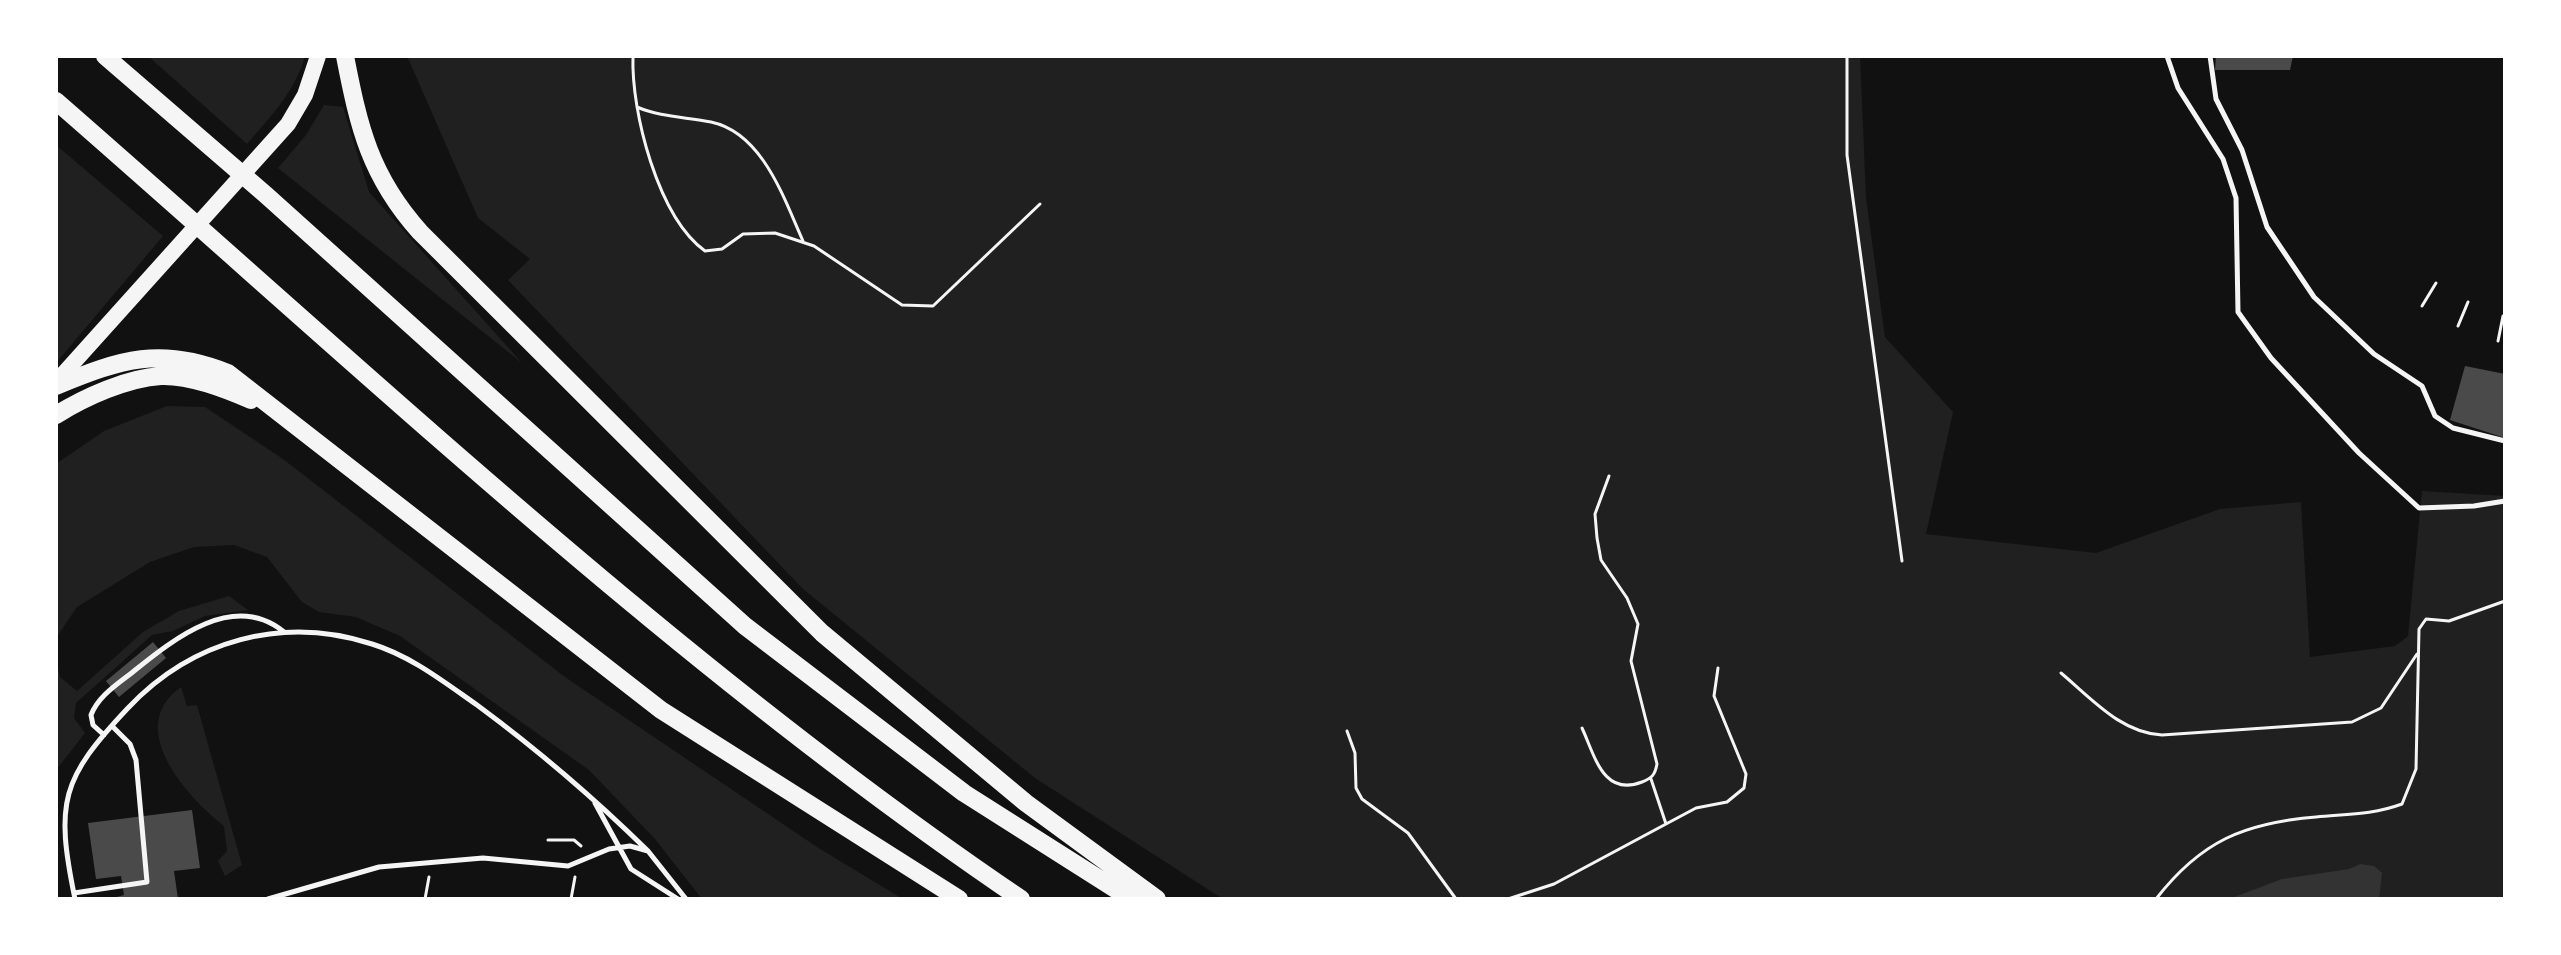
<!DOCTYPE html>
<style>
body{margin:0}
#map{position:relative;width:2561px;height:955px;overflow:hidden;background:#111;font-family:Jost,sans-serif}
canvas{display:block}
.frame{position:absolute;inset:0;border:58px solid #fff;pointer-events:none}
</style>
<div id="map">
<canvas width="2561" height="955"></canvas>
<div class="frame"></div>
</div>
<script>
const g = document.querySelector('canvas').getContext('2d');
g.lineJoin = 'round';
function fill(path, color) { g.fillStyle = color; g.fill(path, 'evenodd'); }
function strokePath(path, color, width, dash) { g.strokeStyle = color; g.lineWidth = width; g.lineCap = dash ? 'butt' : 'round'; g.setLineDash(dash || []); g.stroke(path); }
fill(new Path2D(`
 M148,56H305C295,92 271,116 247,144Z
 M407,56H1860L1866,198L1885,337L1953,412L1926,534L2096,553L2220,509L2301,502L2310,657L2395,646L2408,636L2422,491L2505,496V899H1223L1035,778L803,589L508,280L530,259L478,218Z
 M324,105L343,107L369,192L522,363L278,168L306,135Z
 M56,145L163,236L56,363Z
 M167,406L205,407L283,459L565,677L817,847L903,899H702L655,839L589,770L400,636L356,617L319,612L302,602L267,557L234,545L194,547L150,562L77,607L56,638V464L104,431Z
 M229,596L248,610L205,616L173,631L152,635L76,703L74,718L85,733L56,770V658L60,677L77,691L143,632L179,611Z
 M181,687L187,706L197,705L242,865L225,876L218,861L227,851L224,826C186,796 124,727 181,687Z`), '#202020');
fill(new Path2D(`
 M2360,864L2374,866L2382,873L2379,899H2229L2282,879L2349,869Z`), '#333');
fill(new Path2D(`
 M2216,56H2293L2290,70H2215Z
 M2465,366L2505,374V438L2450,420Z
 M153,642L166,658L119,697L106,681Z
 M192,810L200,868L174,871L178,899H109L124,895L121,876L96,879L88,823Z`), '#4a4a4a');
strokePath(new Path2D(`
 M633,56C631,112 658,217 705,251L722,249L743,234L775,233L814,246L902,305L933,306L1040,204
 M1847,56V155L1902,561
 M637,107C660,117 686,117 711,122C763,133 784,199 803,241
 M2422,306L2436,283
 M2458,326L2468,302
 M2498,341L2503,316
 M2061,673C2092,699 2121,733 2162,735L2352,722L2381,708L2417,654
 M1582,728C1595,756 1603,797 1642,782C1652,778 1655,775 1657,764L1631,661L1638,624L1627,598L1601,560L1597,538L1595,514L1609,476
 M1347,731L1355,753L1356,788L1362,799L1408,833L1456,899
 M1651,779L1666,824L1696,808L1727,802L1744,788L1746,774L1714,696L1718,668
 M548,840H574L581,846
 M425,899L429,877
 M571,899L575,877
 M1508,899L1554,884L1666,824
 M2156,899C2201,841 2244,823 2316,817C2347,814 2372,815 2402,804L2416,769L2419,629L2426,619L2449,621L2505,601`), '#f5f5f5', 3);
strokePath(new Path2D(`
 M2167,56L2178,88L2223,159L2236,198L2238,312L2271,358L2359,453L2419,508L2474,506L2505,501
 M2210,56L2216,99L2242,150L2267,227L2314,297L2374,354L2422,386L2435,416L2453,428L2505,441
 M104,735L93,725L91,715C99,695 118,684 134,671C175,638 234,591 284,632
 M595,803L631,869L678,899
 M74,893L147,882L136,760L130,744L112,726
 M75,899C55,802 61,779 128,708C192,640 283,615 372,644C411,656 444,682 477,705C538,750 594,798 648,851
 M268,899L379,867L483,858L568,866L609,849L630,846L648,851L686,899`), '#f5f5f5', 5);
strokePath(new Path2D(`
 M56,382L288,124L305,95L318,56`), '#f5f5f5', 16);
strokePath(new Path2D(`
 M105,56L266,195L745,626L964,793L1131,899
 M345,56C359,128 370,176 420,232L822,633L1026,803L1157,899
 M56,101C368,373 678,667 1021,899
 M56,386C121,359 161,346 228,373L661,710L959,899
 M56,415C85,397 127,378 161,376C190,375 225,389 251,400`), '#f5f5f5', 18);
</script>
